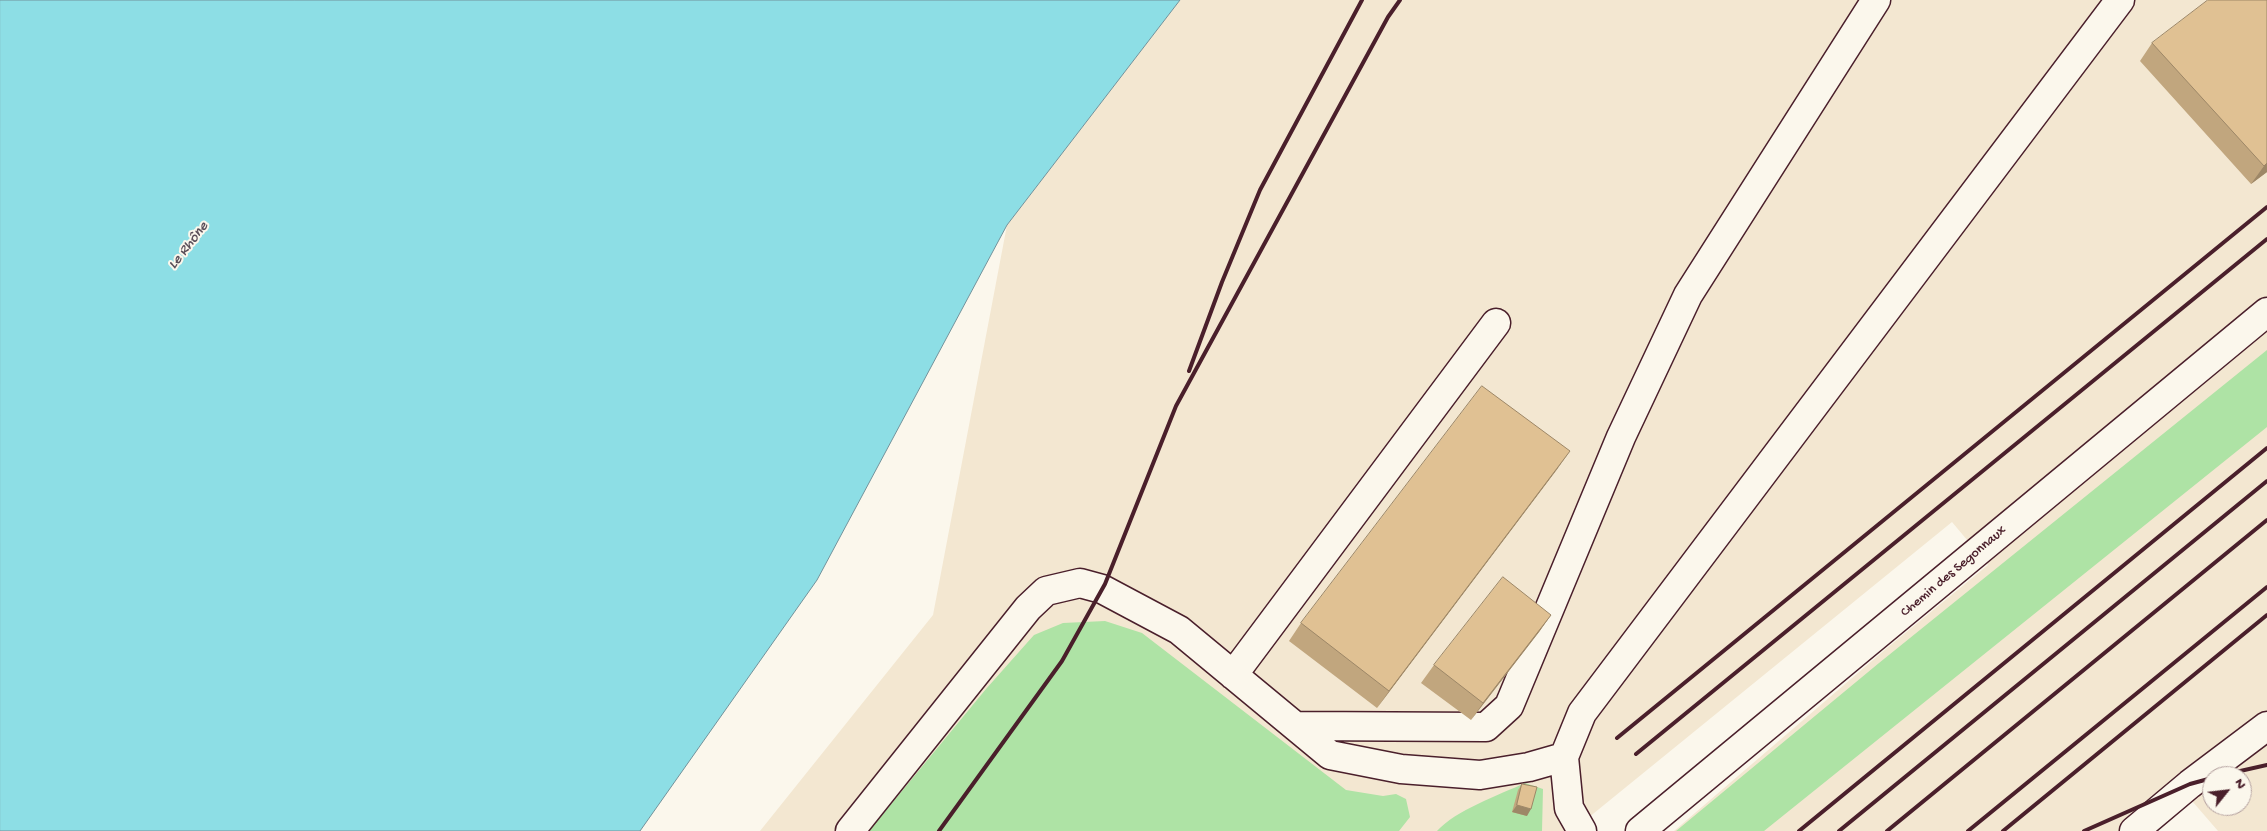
<!DOCTYPE html>
<meta charset="utf-8">
<style>
body{margin:0}
#map{position:relative;width:2267px;height:831px;overflow:hidden;background:#fbf7ec;font-family:"Gochi Hand",sans-serif}
canvas{display:block}
.north{position:absolute;left:2202px;top:766px;width:50px;height:50px;box-sizing:border-box;background:#fbf7ec;border:1px solid #b4a19f;border-radius:50%;rotate:61deg;font-size:14px;font-weight:700;line-height:20px;text-align:center;color:#4a1f2b}
.north::after{content:'';display:block;margin:auto;width:18px;height:22px;background:#4a1f2b;clip-path:polygon(50% 0,100% 100%,50% 72%,0 100%)}
</style>
<div id="map">
<canvas width="2267" height="831"></canvas>
<div class="north">N</div>
</div>
<script>
const g = document.querySelector('canvas').getContext('2d');
g.lineJoin = 'round';
function fill(path, color) { g.fillStyle = color; g.fill(path, 'evenodd'); }
function strokePath(path, color, width, dash) { g.strokeStyle = color; g.lineWidth = width; g.lineCap = dash ? 'butt' : 'round'; g.setLineDash(dash || []); g.stroke(path); }
function drawText(font, color, halo, rows, align = 'center') {
  g.font = font + ' "Gochi Hand",sans-serif'; g.lineWidth = 4; g.setLineDash([]); g.textBaseline = 'middle'; g.strokeStyle = halo; g.fillStyle = color; for (const [text, x, y, turn = 0] of rows) {
    g.save(); g.translate(x, y); g.rotate((+turn || 0) * Math.PI / 180); g.textAlign = isNaN(turn) ? turn : align; if (halo) g.strokeText(text, 0, 0); g.fillText(text, 0, 0); g.restore();
  }
}
fill(new Path2D(`
 M1180,0H2267V831H2218L2173,779L2120,831H1674L1887,648L1988,565L1952,522L1572,831H760L933,615L1007,225ZM2212,776H2242V806H2212Z`), '#f3e7d1');
fill(new Path2D(`
 M2267,350V427L1764,831H1676L1879,663Z
 M1105,621L1142,633L1346,790L1383,796L1396,794L1406,799L1410,817L1399,831H869L986,689L1034,635L1063,623Z
 M1525,783L1543,789L1542,831H1437C1456,810 1499,795 1525,783Z`), '#aee3a5');
const water = new Path2D(`
 M0,0H1180L1007,225L817,580L640,831H0Z`);
fill(water, '#8ddee5');
strokePath(water, '#72929b', 1);
const minor = new Path2D(`
 M1233,675L1496,323
 M1296,726L1486,727L1509,706L1621,437L1688,295L1876,0
 M850,831L1028,608L1046,591L1080,583L1102,589L1179,630L1330,755L1401,769L1480,775L1529,767L1564,757
 M1582,831L1569,808L1564,757L1582,713L2120,0
 M1640,831L2267,312
 M2134,831L2190,784L2267,726`);
strokePath(minor, '#4a1f2b', 31);
strokePath(minor, '#fbf7ec', 28);
strokePath(new Path2D(`
 M1189,371L1222,282L1260,190L1362,0
 M1617,738L2267,207
 M1636,754L2267,239
 M2218,776L2267,765
 M939,831L1062,661L1105,584L1176,406L1388,17L1400,0
 M1799,831L2267,448
 M1839,831L2267,481
 M1887,831L2267,520
 M1968,831L2267,587
 M2003,831L2267,615
 M2084,831L2190,784L2212,778`), '#4a1f2b', 4);
fill(new Path2D(`
 M2267,0V172L2251,184L2140,61L2152,43Z
 M1558,468L1377,708L1289,641L1301,623Z
 M1551,615L1539,632L1471,720L1421,683L1434,665Z
 M1522,784L1527,816L1512,812L1518,790Z`), '#c1a67e');
fill(new Path2D(`
 M2267,163V172L2251,184L2264,166Z
 M1570,451L1558,468L1377,708L1389,691Z
 M1551,615L1539,632L1471,720L1483,703Z
 M1517,805L1531,809L1527,816L1512,812Z`), '#9d8767');
const building = new Path2D(`
 M2208,0H2267V163L2264,166L2152,43Z
 M1482,386L1570,451L1389,691L1301,623Z
 M1503,577L1551,615L1483,703L1434,665Z
 M1522,784L1537,787L1531,809L1517,805Z`);
fill(building, '#e0c193');
strokePath(building, '#9d8767', 1);
drawText('14px', '#4a1f2b', '#fbf7ec', [
 ["Chemin des Segonnaux",1954,572,-40]
]);
drawText('italic 15px', '#5b4f5a', '#fbf7ec', [
 ["Le Rhône",189,246,-52]
]);
</script>
